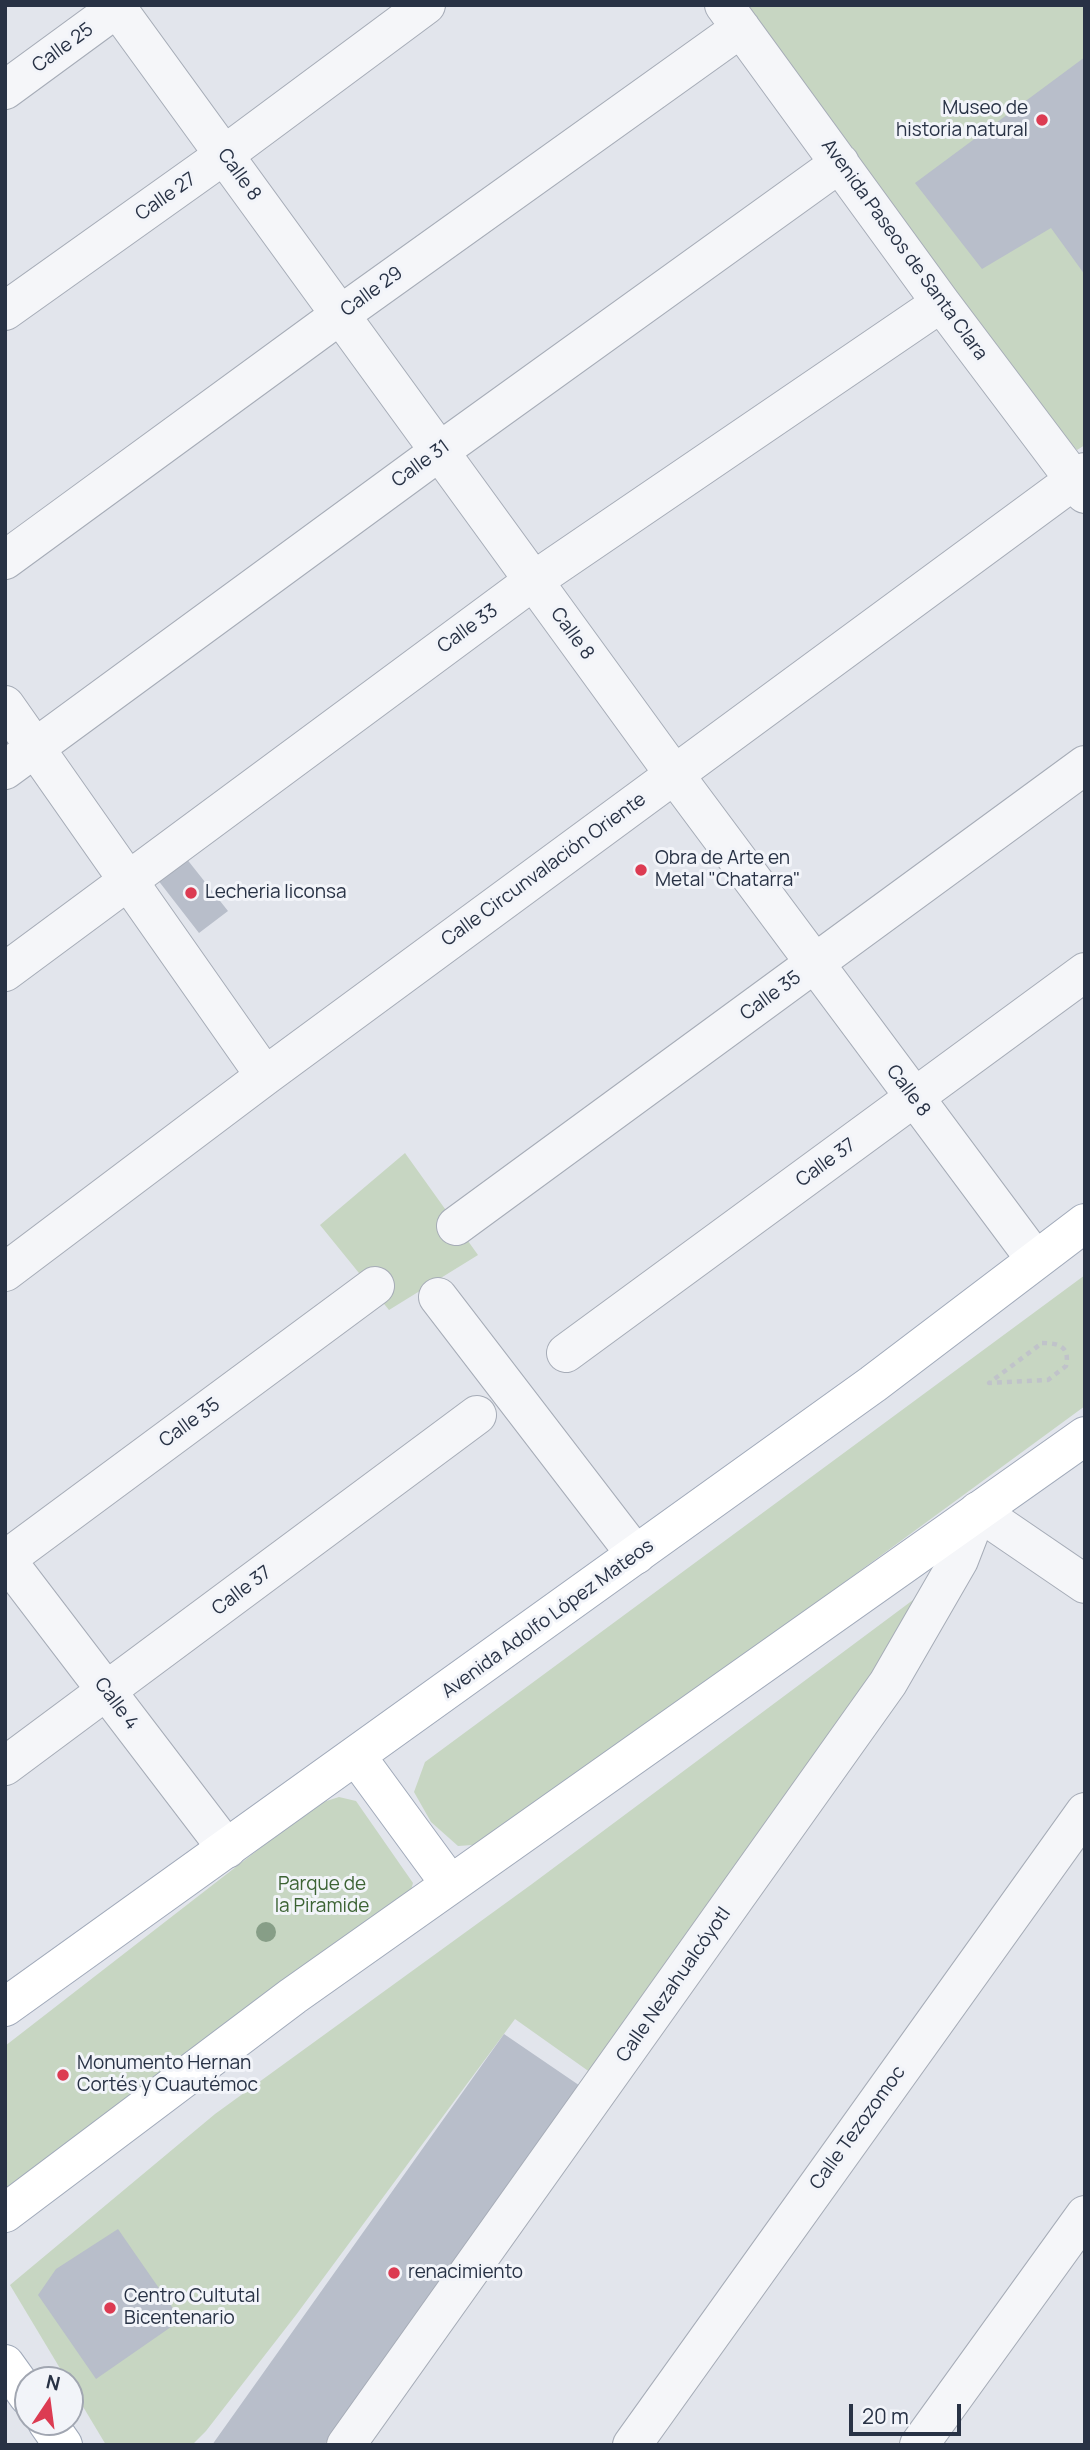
<!DOCTYPE html>
<meta charset="utf-8">
<style>
body{margin:0}
#map{position:relative;width:1090px;height:2450px;overflow:hidden;background:#e2e5ec;font-family:Manrope,sans-serif}
canvas{display:block}
.frame{position:absolute;inset:0;border:7px solid #283245;pointer-events:none}
.north{position:absolute;left:14px;top:2366px;width:70px;height:70px;box-sizing:border-box;background:#f2f4f9;border:2px solid #a1a6b1;border-radius:50%;rotate:13deg;font-size:19px;font-weight:700;line-height:28px;text-align:center;color:#283245}
.north::after{content:'';display:block;margin:auto;width:24px;height:32px;background:#dc3b52;clip-path:polygon(50% 0,100% 100%,50% 72%,0 100%)}
.scale{position:absolute;left:849px;top:2404px;width:112px;height:32px;box-sizing:border-box;border:4px solid #283245;border-top:0;padding-left:9px;font-size:21px;line-height:24px;white-space:nowrap;color:#283245;-webkit-text-stroke:5px #f2f4f9;paint-order:stroke}
</style>
<div id="map">
<canvas width="1090" height="2450"></canvas>
<div class="frame"></div>
<div class="north">N</div>
<div class="scale">20 m</div>
</div>
<script>
const g = document.querySelector('canvas').getContext('2d');
g.lineJoin = 'round';
function fill(path, color) { g.fillStyle = color; g.fill(path, 'evenodd'); }
function strokePath(path, color, width, dash) { g.strokeStyle = color; g.lineWidth = width; g.lineCap = dash ? 'butt' : 'round'; g.setLineDash(dash || []); g.stroke(path); }
function drawText(font, color, halo, rows, align = 'center') {
  g.font = font + ' Manrope,sans-serif'; g.lineWidth = 6; g.setLineDash([]); g.textBaseline = 'middle'; g.strokeStyle = halo; g.fillStyle = color; for (const [text, x, y, turn = 0] of rows) {
    g.save(); g.translate(x, y); g.rotate((+turn || 0) * Math.PI / 180); g.textAlign = isNaN(turn) ? turn : align; if (halo) g.strokeText(text, 0, 0); g.fillText(text, 0, 0); g.restore();
  }
}
fill(new Path2D(`
 M734,5H1085V445L1077,450L935,282Z
 M405,1153L478,1255L389,1310L320,1225Z
 M1085,1275V1406L487,1844L458,1846L431,1822L414,1792L425,1762Z
 M917,1597L938,1606L594,2075L515,2019L296,2315L206,2431L192,2445H106L70,2385V2380H67L10,2285L215,2114L532,1884Z
 M339,1797L356,1801L413,1883L398,1936L33,2189L5,2187V2046L317,1804Z`), '#c7d6c2');
fill(new Path2D(`
 M1085,57V275L1051,228L982,269L915,183Z
 M182,853L228,911L199,933L154,875Z
 M504,2034L589,2092L324,2445H212Z
 M118,2229L181,2320L96,2379L38,2295L56,2269Z`), '#b8beca');
const minor = new Path2D(`
 M115,5L674,774L1035,1259
 M724,5L941,303L1085,494
 M5,90L121,5
 M5,311L224,155L426,5
 M5,560L340,315L741,28
 M5,705L265,1076
 M5,770L440,451L840,163
 M5,972L533,581L941,303
 M456,1226L1085,765
 M5,1272L265,1076L1085,472
 M438,1297L636,1555
 M566,1353L1085,972
 M5,1558L227,1849
 M5,1560L375,1286
 M5,1766L477,1415
 M346,2445L888,1683L959,1560L978,1511L1085,1584
 M632,2445L1085,1812
 M919,2445L1085,2215`);
const major = new Path2D(`
 M357,1757L450,1884
 M5,2007L873,1384L1085,1223
 M5,2213L293,1996L1085,1436
 M5,2364L28,2396
 M47,2422L63,2445`);
strokePath(minor, '#a6acb7', 40);
strokePath(major, '#a0a9b9', 40);
strokePath(new Path2D(`
 M1042,1343C1060,1343 1070,1347 1066,1366L1048,1380L989,1383Z`), '#c0c3ca', 4.5, [5, 5]);
strokePath(minor, '#f5f6f9', 38);
strokePath(major, '#fff', 38);
g.fillStyle = '#879e87';
for (const [x, y] of [
 [266,1932]
]) { g.beginPath(); g.arc(x, y, 10, 0, 2 * Math.PI); g.fill(); }
for (const [x, y, r, color] of [
 [1042,120,7,"#dc3b52"],
 [641,870,7,"#dc3b52"],
 [191,893,7,"#dc3b52"],
 [63,2075,7,"#dc3b52"],
 [394,2273,7,"#dc3b52"],
 [110,2308,7,"#dc3b52"]
]) { const dot = new Path2D(); dot.arc(x, y, r, 0, 2 * Math.PI); g.fillStyle = color; g.fill(dot); strokePath(dot, '#f2f4f9', 2.5); }
drawText('19px', '#283245', '#f2f4f9', [
 ["Calle 25",63,48,-36],
 ["Calle 8",239,175,54],
 ["Calle 27",166,197,-35],
 ["Avenida Paseos de Santa Clara",904,250,54],
 ["Calle 29",372,292,-36],
 ["Calle 31",421,464,-36],
 ["Calle 33",468,629,-36],
 ["Calle 8",572,634,54],
 ["Calle Circunvalación Oriente",544,870,-36],
 ["Calle 35",771,996,-36],
 ["Calle 8",908,1091,53],
 ["Calle 37",826,1163,-36],
 ["Calle 35",190,1423,-36],
 ["Calle 37",242,1591,-37],
 ["Avenida Adolfo López Mateos",548,1619,-36],
 ["Calle 4",116,1704,53],
 ["Calle Nezahualcóyotl",674,1985,-55],
 ["Calle Tezozomoc",858,2128,-54]
]);
drawText('19px', '#283245', '#f2f4f9', [
 ["Museo de",1028,109,"right"],
 ["historia natural",1028,131,"right"],
 ["Obra de Arte en",655,859],
 ["Metal \"Chatarra\"",655,881],
 ["Lecheria liconsa",205,893],
 ["Monumento Hernan",77,2064],
 ["Cortés y Cuautémoc",77,2086],
 ["renacimiento",408,2273],
 ["Centro Cultutal",124,2297],
 ["Bicentenario",124,2319]
], 'left');
drawText('19px', '#3c6334', '#f2f4f9', [
 ["Parque de",322,1885],
 ["la Piramide",322,1907]
]);
</script>
